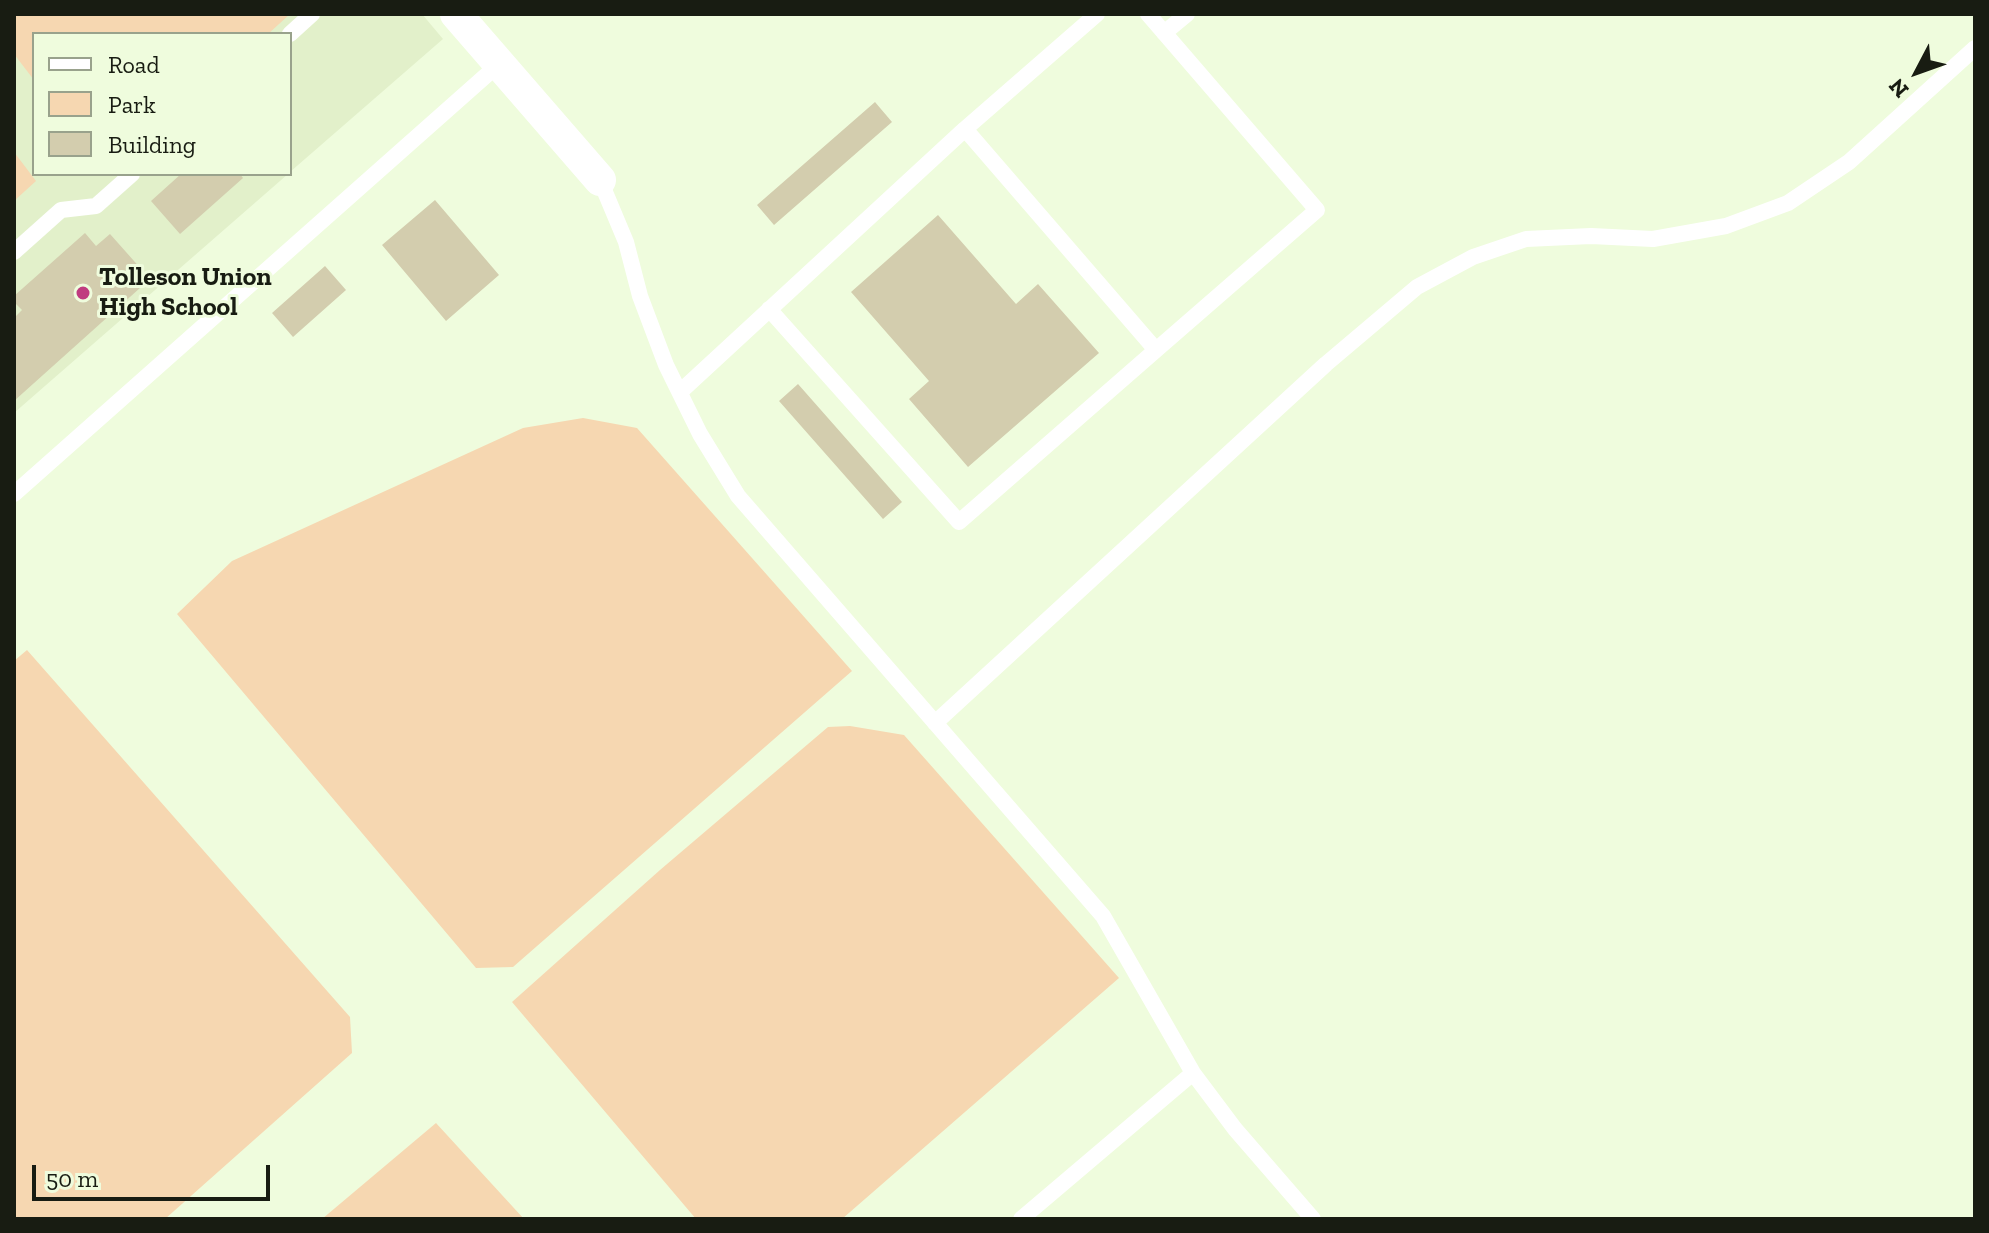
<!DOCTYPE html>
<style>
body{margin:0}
#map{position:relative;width:1989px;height:1233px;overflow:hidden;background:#effcdd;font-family:"Zilla Slab",serif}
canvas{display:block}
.frame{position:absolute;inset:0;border:16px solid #181c12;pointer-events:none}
.legend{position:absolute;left:32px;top:32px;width:260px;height:144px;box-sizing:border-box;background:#effcdd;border:2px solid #99a28c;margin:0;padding:10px 14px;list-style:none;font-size:24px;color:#181c12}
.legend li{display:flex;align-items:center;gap:16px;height:40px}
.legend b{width:40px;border:2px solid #99a28c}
.north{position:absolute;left:1877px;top:32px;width:80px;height:80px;-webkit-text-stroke:6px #effcdd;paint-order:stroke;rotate:229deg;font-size:22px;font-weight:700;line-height:32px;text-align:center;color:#181c12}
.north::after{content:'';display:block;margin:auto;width:28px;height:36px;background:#181c12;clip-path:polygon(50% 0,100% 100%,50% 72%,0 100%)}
.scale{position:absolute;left:32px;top:1165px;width:238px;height:36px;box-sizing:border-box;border:4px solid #181c12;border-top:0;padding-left:10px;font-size:24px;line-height:28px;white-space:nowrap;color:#181c12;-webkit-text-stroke:6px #effcdd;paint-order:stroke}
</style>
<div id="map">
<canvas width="1989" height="1233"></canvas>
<div class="frame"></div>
<ul class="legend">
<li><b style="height:10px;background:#fff"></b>Road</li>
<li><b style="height:22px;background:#f6d7b1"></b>Park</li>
<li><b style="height:22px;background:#d3cdae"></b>Building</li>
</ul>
<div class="north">N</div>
<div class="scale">50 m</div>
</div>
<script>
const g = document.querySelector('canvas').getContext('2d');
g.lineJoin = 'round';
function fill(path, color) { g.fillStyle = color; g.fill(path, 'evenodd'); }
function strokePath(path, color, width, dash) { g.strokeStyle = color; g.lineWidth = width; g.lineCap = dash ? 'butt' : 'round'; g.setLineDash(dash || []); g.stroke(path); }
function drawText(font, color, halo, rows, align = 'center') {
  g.font = font + ' "Zilla Slab",serif'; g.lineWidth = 6; g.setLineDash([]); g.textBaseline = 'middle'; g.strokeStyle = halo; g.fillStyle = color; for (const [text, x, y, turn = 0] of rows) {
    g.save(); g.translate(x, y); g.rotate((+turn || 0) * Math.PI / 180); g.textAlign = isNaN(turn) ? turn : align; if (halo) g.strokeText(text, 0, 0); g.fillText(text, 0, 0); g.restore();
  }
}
fill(new Path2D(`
 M14,14H422L443,39L290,172V34H34V174H288L14,413Z`), '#e2f0ca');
fill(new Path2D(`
 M14,14H290L268,34H34V80L14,54Z
 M14,152L36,181L14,201Z
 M583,418L637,428L852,671L513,967L476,968L177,614L232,561L523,428Z
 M27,650L350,1017L352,1053L165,1219H14V661Z
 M850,726L904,735L1119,978L842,1219H696L512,1002L660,870L828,727Z
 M436,1123L524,1219H322Z`), '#f6d7b1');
fill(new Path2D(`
 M875,102L892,122L774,225L757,205Z
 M181,174H240L243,178L180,234L151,201Z
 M435,200L499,275L446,321L382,245Z
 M938,215L1016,304L1038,284L1099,353L968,467L909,399L929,381L851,292Z
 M85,233L96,246L110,234L150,279L14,401V318L22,310L14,302V296Z
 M325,266L346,290L293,337L272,313Z
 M798,384L902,502L883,519L779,401Z`), '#d3cdae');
strokePath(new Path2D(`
 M1148,14L1317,210L1156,350
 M1164,33L1187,14
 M290,34L312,14
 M965,129L1097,14
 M600,180L626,242L640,296L666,365L700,434L738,496L1103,916L1193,1073L1235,1129L1313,1219
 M14,252L61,210L96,206L132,174
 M680,392L965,129L1156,350L959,522L769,309
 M14,494L499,64
 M935,723L1326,364L1417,287L1473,257L1526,239L1591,236L1653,239L1726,226L1788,203L1849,162L1975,48
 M1021,1219L1193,1073`), '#fff', 16);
strokePath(new Path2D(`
 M456,14L600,180`), '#fff', 32);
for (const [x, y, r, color] of [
 [83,293,8,"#c03c80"]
]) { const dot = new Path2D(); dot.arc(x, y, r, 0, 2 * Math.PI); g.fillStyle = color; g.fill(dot); strokePath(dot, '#effcdd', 3); }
drawText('bold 26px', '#181c12', '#effcdd', [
 ["Tolleson Union",99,278],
 ["High School",99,308]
], 'left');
</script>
